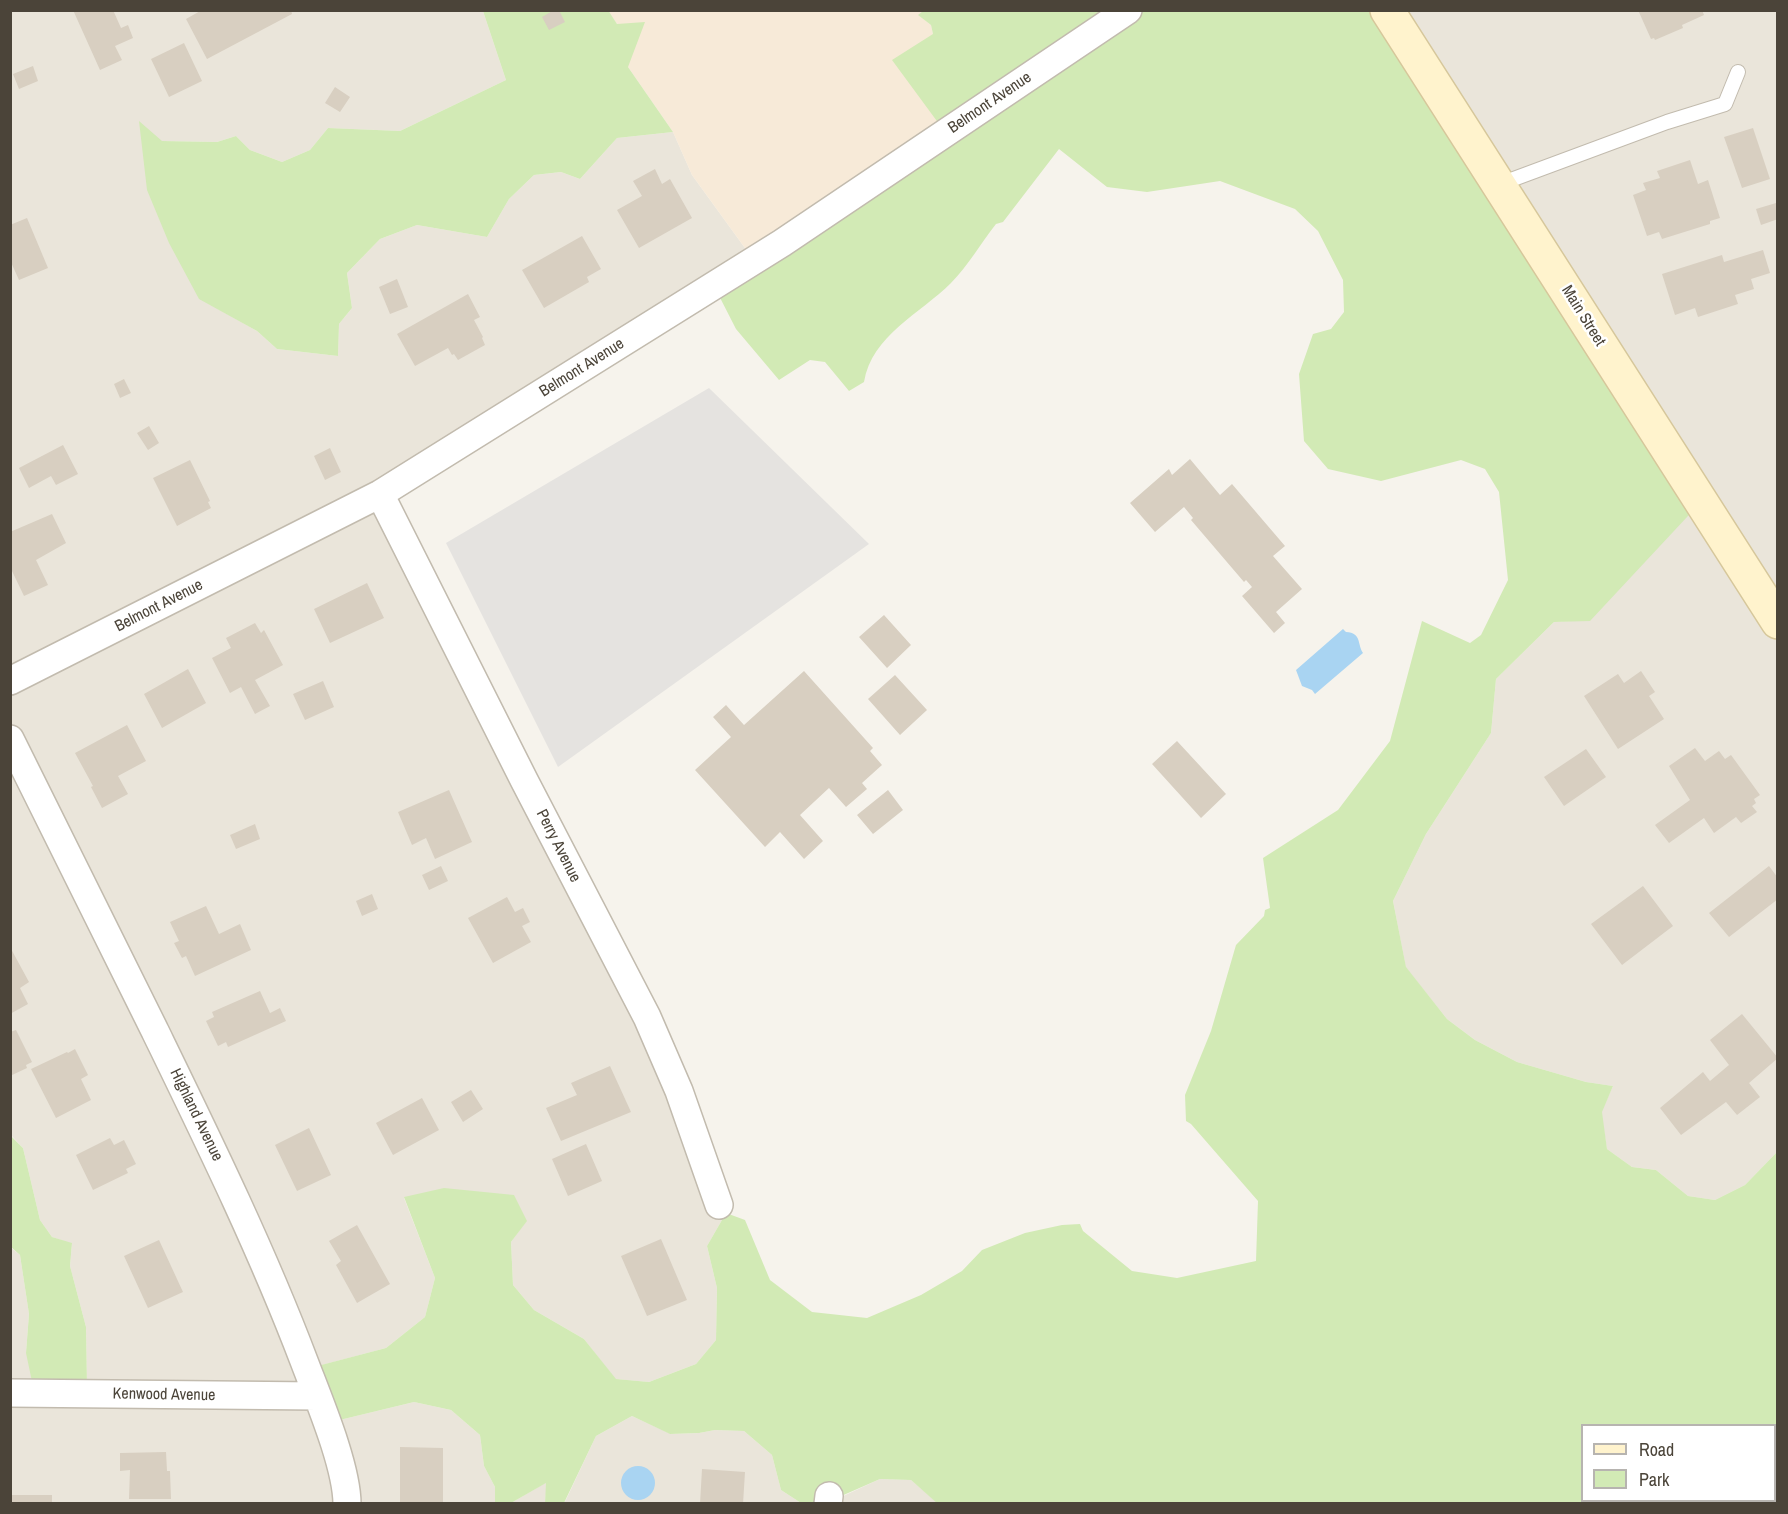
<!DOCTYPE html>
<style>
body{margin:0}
#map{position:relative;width:1788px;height:1514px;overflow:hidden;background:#f6f3ec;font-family:"Archivo Narrow",sans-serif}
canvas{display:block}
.frame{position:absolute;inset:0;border:12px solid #4b4439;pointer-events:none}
.legend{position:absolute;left:1581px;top:1424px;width:195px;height:78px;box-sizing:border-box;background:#fff;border:2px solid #b7b4b0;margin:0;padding:8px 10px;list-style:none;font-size:18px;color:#4b4439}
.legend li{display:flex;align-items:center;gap:12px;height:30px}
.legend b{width:30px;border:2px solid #b7b4b0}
</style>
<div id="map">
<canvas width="1788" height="1514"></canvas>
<div class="frame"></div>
<ul class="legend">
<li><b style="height:8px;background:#fff3cd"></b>Road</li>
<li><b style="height:16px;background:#d2eab5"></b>Park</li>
</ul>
</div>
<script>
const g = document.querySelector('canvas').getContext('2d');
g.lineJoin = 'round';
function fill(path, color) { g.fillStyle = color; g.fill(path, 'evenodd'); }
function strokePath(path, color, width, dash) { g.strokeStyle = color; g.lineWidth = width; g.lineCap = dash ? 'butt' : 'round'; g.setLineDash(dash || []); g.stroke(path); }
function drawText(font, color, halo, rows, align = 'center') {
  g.font = font + ' "Archivo Narrow",sans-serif'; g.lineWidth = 5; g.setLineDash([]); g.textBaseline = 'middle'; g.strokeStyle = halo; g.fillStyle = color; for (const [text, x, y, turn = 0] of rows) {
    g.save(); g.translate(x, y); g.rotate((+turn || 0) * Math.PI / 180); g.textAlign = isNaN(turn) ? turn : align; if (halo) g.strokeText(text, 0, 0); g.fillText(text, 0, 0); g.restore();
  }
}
fill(new Path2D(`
 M11,11H483L506,80L400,131L328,128L310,150L282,162L250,150L236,136L217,142L162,141L199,298L257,331L277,349L338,356L339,324L352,308L347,273L380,239L417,225L487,237L509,199L534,175L561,172L580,179L617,138L673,132L692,175L750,255L394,486L399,522L726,1213L707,1246L717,1288L716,1340L696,1364L649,1382L615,1379L584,1339L534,1310L513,1285L511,1242L526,1221L404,1198L435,1278L425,1317L386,1348L307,1369L323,1424L414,1402L451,1410L480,1435L484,1466L495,1487V1503H11L10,1247L20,1255L29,1314L26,1353L87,1384L86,1327L70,1266L72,1244L52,1237L40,1220L23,1148L11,1135Z
 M1381,11H1777V1152L1745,1185L1715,1200L1688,1196L1656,1170L1632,1167L1607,1149L1601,1112L1613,1086L1586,1082L1517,1062L1475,1040L1447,1019L1406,968L1393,901L1426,834L1491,733L1496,679L1554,622L1590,620Z
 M632,1416L671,1434L699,1433L715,1430L744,1431L772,1455L781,1490L801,1503L564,1504L596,1436Z
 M880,1479L911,1480L938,1503H840L839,1498Z
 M547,1482L545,1503H511Z`), '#eae5da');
fill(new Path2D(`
 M608,11H923L919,15L931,25L933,34L942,128L750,255L692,175L673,132L628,67L617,24Z`), '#f7ead8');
fill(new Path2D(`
 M608,10L617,24L645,22L628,67L673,132L617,138L580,179L561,172L534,175L509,199L487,237L417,225L380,239L347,273L352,308L339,324L338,356L277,349L257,331L199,299L169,243L147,190L139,121L162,141L217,142L236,136L250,150L282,162L310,150L328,128L400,131L506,80L483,11Z
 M923,11H1381L1701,502L1590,621L1554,622L1496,679L1491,733L1426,834L1393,901L1406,967L1447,1019L1475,1040L1517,1062L1586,1082L1613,1086L1602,1112L1607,1149L1632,1167L1656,1170L1688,1196L1715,1200L1745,1185L1777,1152V1503L938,1504L911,1480L880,1479L839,1497L840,1503H801L781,1490L772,1455L744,1431L715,1430L699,1433L670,1434L632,1416L596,1436L564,1503H545L546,1483L511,1503H495V1487L484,1466L480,1435L451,1410L414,1402L323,1424L306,1369L386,1348L425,1317L435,1278L404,1197L444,1188L514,1195L527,1221L511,1242L513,1285L534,1310L584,1339L616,1379L649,1382L696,1364L716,1340L717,1288L707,1246L726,1213L745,1220L770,1280L812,1312L867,1318L921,1295L962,1271L982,1250L1025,1233L1062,1225L1080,1224L1083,1231L1132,1271L1177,1278L1256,1261L1258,1201L1191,1124L1186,1121L1185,1095L1211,1031L1236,945L1264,916L1265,910L1270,908L1263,858L1338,810L1390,741L1422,621L1470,643L1481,635L1508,580L1499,492L1485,469L1461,460L1381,481L1328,469L1304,441L1299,374L1313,334L1331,329L1344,312L1343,280L1318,231L1295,209L1220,181L1147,192L1107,187L1059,149L1003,222L996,224C981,243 968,266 951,283C920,314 872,335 864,382L849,391L825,362L810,360L779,380L736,329L713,284L942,128L892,60L933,34L931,25L918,15ZM1582,1426H1774V1500H1582Z
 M10,1135L23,1148L40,1220L52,1237L72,1243L70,1266L86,1327L87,1385L34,1391L26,1353L29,1314L20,1255L11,1247Z`), '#d2eab5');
fill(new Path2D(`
 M709,388L869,544L558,767L446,543Z`), '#e5e3e0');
fill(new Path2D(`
 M1343,629L1346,632C1362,633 1357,644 1363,653L1315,694L1312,690L1302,686L1296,670Z
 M621 1483a17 17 0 1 1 34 0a17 17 0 1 1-34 0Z`), '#a9d4f2');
fill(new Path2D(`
 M73,10H113L121,28L128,25L133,38L115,46L122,60L100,70Z
 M202,10H291L292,14L207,59L186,19Z
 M554,10H559L565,22L549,30L542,17Z
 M1638,10H1702L1704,15L1682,25L1683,28L1655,40L1654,38L1651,39Z
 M184,43L202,81L169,97L151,59Z
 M33,66L38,81L19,89L13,74Z
 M335,87L350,97L340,112L325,103Z
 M1753,128L1770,179L1742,188L1724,137Z
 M1690,160L1698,184L1708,180L1720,218L1710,221V224L1662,239L1659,232L1647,236L1633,195L1646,190L1643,183L1660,178L1657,171Z
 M655,169L662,184L670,179L692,218L639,248L617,210L642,196L633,181Z
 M1776,203L1778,219L1761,225L1756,209Z
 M27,218L48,268L19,280L10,260V225Z
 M582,236L601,269L587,277L589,282L544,308L522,270Z
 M1763,250L1770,273L1751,279L1754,289L1735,295L1738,304L1698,317L1695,308L1675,315L1662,274L1722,255L1724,262Z
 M397,279L408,307L390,314L379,287Z
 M468,294L480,317L474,320L483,337L482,338L485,345L458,360L454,354L452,355L448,348L415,366L397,334Z
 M124,379L131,393L120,398L114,384Z
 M149,426L159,443L148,450L137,433Z
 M63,445L78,474L56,485L51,476L29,488L19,468Z
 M330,448L341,472L325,480L314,456Z
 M1190,459L1220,495L1232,484L1285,546L1273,556L1302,589L1276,612L1285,623L1274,633L1242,596L1252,587L1246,580L1244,582L1191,520L1193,518L1184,507L1155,532L1130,503L1169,469L1172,475Z
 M190,460L210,501L208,502L211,508L177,526L153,478Z
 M52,514L66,543L36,560L48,585L24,596L12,571L10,572V532Z
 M367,583L384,618L330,643L314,609Z
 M884,615L911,645L887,668L859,637Z
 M255,623L261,633L264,630L283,665L255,680L270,706L255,714L241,687L230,693L212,658L231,648L226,638Z
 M188,669L206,703L162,728L144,694Z
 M804,671L873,748L870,751L882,765L862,783L867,789L846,807L829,788L800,815L823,841L804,859L780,832L765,847L695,770L731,737L713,717L726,705L744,725Z
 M1641,671L1655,692L1649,696L1664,719L1618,749L1584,696L1618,674L1624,683Z
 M895,675L927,710L900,735L868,699Z
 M323,681L334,707L305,720L293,694Z
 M127,725L146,761L118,776L128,794L102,808L91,787L93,786L75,753Z
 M1177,741L1226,794L1201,818L1152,764Z
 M1695,748L1705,761L1719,751L1725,759L1731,755L1760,795L1754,799L1756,803L1752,806L1757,812L1741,823L1736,817L1714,833L1704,818L1669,843L1655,825L1690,800L1669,766Z
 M1586,749L1606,777L1564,806L1544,777Z
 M449,790L472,842L435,859L426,838L412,845L398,812Z
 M888,790L903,810L873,834L857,815Z
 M255,824L260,839L236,849L230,835Z
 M441,866L448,881L429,890L422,875Z
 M1769,866L1778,878V899L1729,937L1709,913Z
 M1643,886L1673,926L1622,965L1591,924Z
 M372,894L378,909L362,916L356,901Z
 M507,897L515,912L523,908L530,922L522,926L531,942L493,963L468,918Z
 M206,906L219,934L240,924L251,950L195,976L186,956L182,958L174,943L179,941L170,922Z
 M10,947L29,982L20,988L28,1004L10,1014Z
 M260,991L270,1013L280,1008L286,1021L228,1047L226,1042L218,1046L206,1021L214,1017L212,1012Z
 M1742,1014L1778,1058L1749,1083L1760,1097L1737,1115L1726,1102L1681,1135L1660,1108L1703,1072L1710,1081L1729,1065L1710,1040Z
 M16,1030L32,1062L26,1065L27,1068L10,1076V1032Z
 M75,1049L88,1075L81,1079L91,1100L56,1118L31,1069L67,1052L68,1053Z
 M610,1066L631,1112L561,1141L546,1108L577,1095L571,1083Z
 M471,1090L483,1109L463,1122L451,1102Z
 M422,1098L439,1130L393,1155L376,1123Z
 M309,1128L331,1175L297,1191L275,1145Z
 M110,1138L114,1145L124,1140L136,1164L126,1169L128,1173L93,1190L76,1155Z
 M586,1144L602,1181L568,1196L552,1159Z
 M357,1225L390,1284L357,1303L336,1265L341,1261L329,1241Z
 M661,1239L687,1300L647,1316L621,1256Z
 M159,1240L183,1292L148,1308L124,1256Z
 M400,1447L443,1448V1504H400Z
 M166,1452L167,1471H170L171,1499H129L130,1470L120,1471V1453Z
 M702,1469L745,1472L743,1504H700Z
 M10,1495H52V1504H10Z`), '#d8cfc1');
const service = new Path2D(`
 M1500,184L1667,122L1725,104L1738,72`);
const minor = new Path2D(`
 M380,494L524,780L647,1017L679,1091L719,1205
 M10,681L380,494L782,243L1128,10
 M10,739C59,837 107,934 155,1031C208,1140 261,1248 304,1361C318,1398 347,1466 347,1504
 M10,1393L317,1396
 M828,1504L829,1496`);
const secondary = new Path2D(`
 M1387,10L1778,622`);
strokePath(service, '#c2bbae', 16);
strokePath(minor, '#c2bbae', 30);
strokePath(secondary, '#d6c79b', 36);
strokePath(service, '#fff', 14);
strokePath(minor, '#fff', 27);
strokePath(secondary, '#fff3cd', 33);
drawText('16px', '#4b4439', '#fff', [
 ["Belmont Avenue",990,103,-34],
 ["Main Street",1583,316,58],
 ["Belmont Avenue",582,368,-32],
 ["Belmont Avenue",159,606,-27],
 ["Perry Avenue",558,846,63],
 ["Highland Avenue",196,1115,64],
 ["Kenwood Avenue",164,1395,1]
]);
</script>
